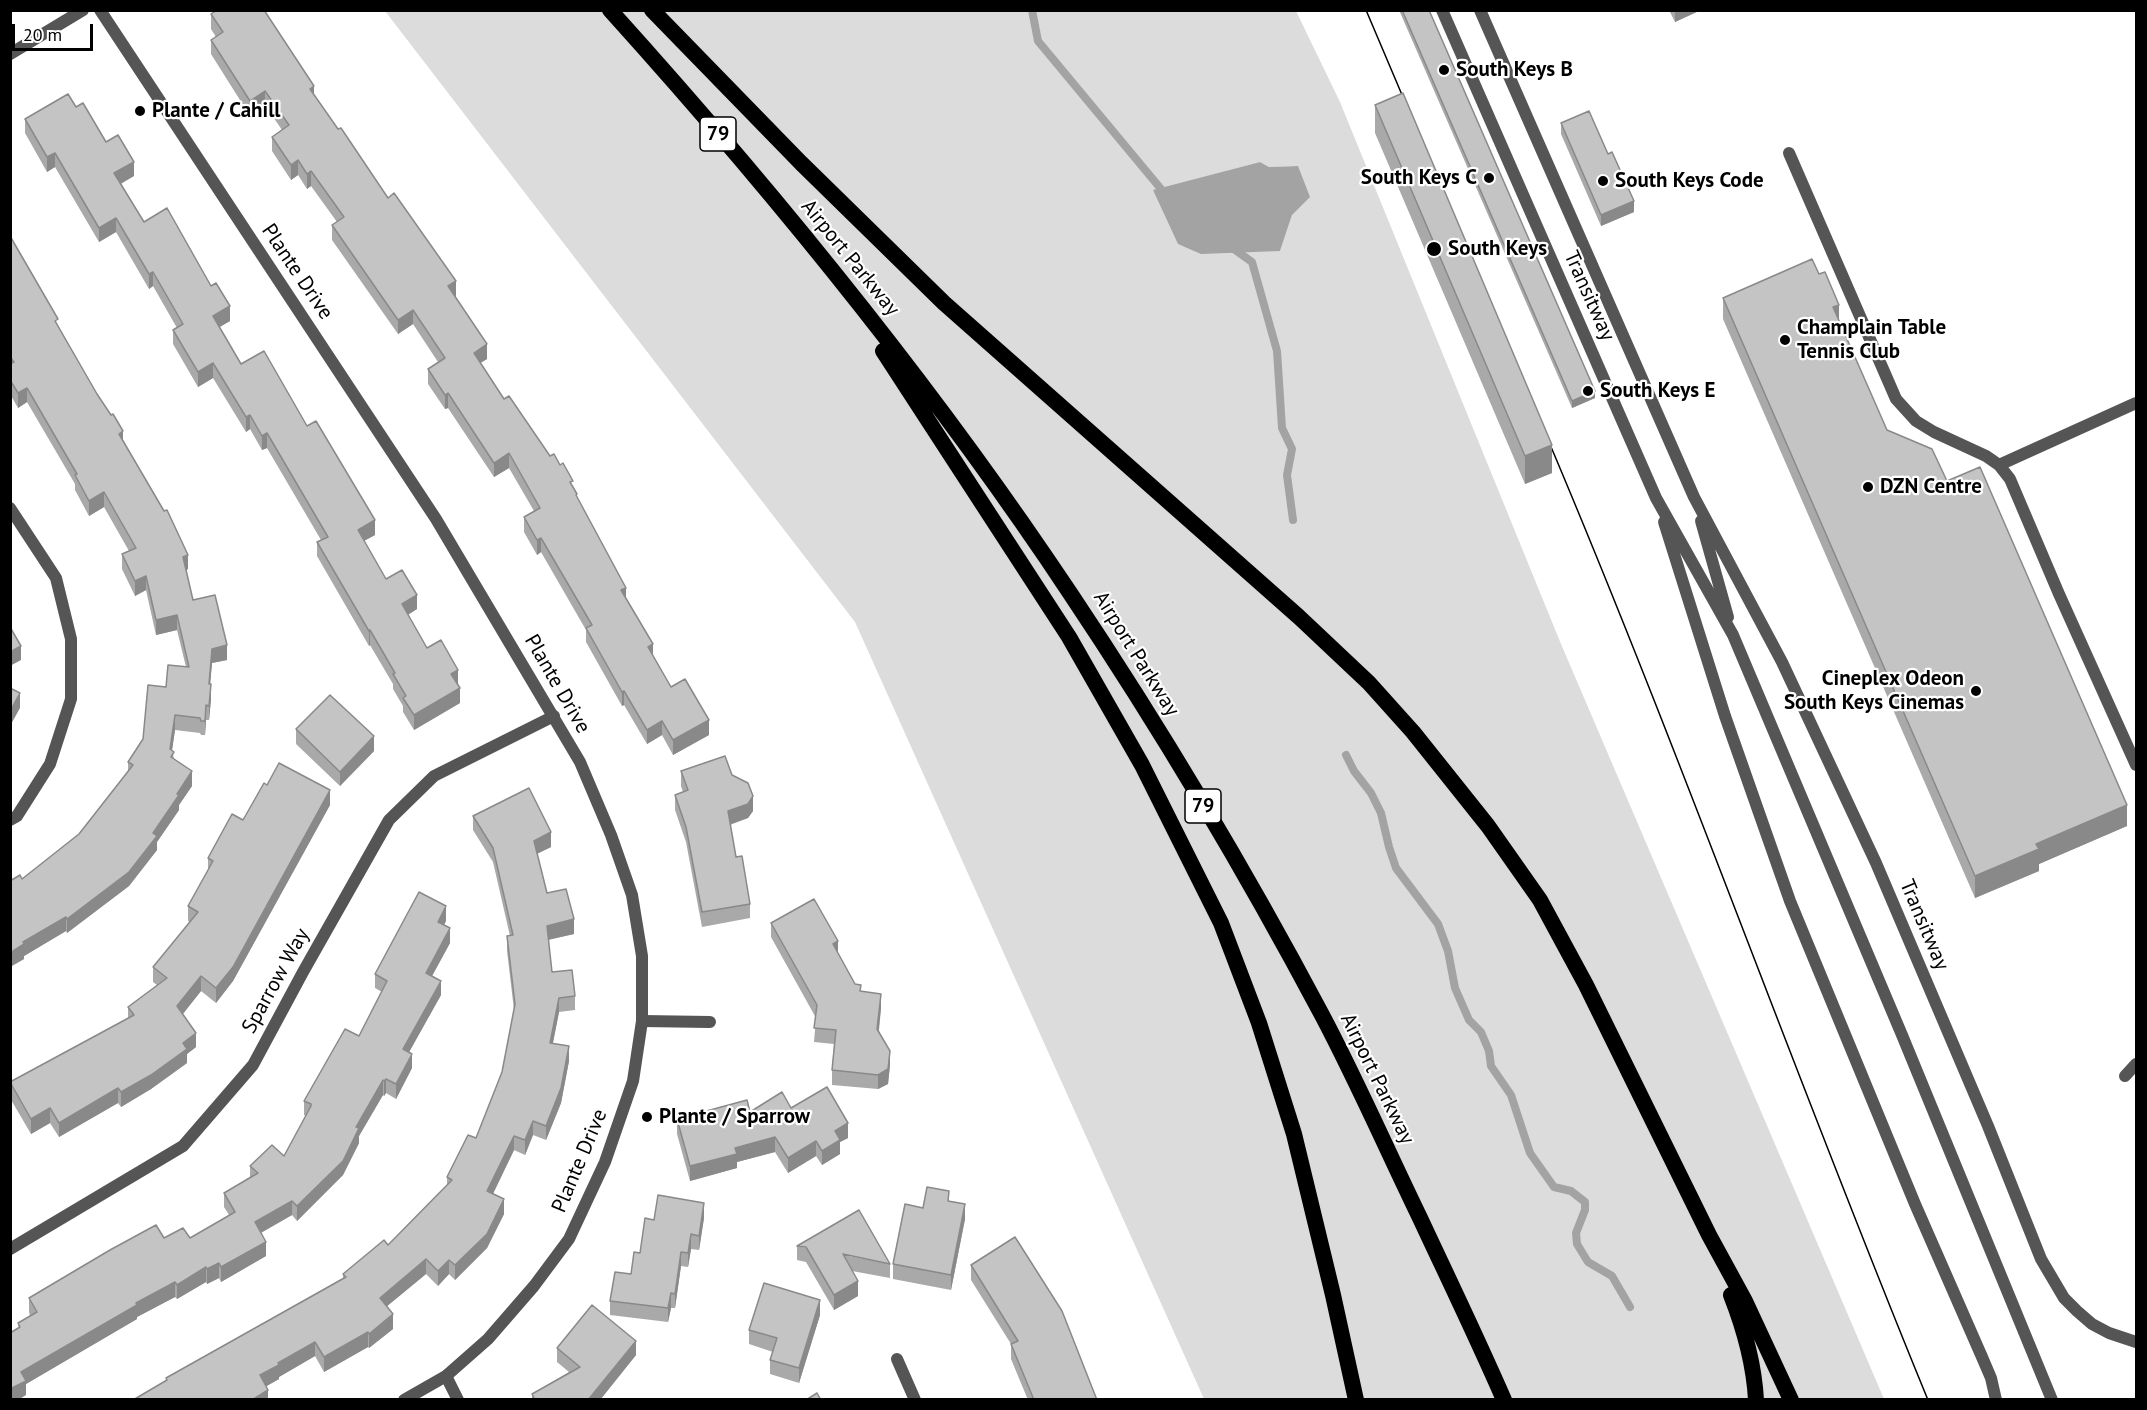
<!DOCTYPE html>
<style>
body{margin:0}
#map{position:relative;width:2147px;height:1410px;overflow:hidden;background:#fff;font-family:"PT Sans",sans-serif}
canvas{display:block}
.frame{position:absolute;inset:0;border:12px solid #000;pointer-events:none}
.scale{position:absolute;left:12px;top:24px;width:81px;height:27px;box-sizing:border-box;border:3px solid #000;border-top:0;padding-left:8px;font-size:18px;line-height:21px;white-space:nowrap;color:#000;-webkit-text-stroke:4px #fff;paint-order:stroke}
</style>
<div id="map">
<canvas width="2147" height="1410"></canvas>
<div class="frame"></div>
<div class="scale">20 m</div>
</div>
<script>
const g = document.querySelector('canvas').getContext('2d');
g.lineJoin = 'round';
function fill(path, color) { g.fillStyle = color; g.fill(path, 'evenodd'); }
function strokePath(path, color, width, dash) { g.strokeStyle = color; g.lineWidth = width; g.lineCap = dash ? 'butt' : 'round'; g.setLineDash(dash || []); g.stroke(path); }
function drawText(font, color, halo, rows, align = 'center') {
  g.font = font + ' "PT Sans",sans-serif'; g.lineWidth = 4.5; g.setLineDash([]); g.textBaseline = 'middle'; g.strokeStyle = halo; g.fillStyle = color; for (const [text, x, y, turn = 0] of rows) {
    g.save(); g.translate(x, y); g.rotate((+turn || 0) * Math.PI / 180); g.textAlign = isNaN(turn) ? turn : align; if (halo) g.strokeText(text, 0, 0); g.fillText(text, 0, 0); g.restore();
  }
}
fill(new Path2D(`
 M385,11H1296L1340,102L1561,644L1884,1399H1204L855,622ZM1260,162L1269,167L1298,166L1292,215L1280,251L1153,191Z`), '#dcdcdc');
fill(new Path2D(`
 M1260,162L1269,167L1298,166L1310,197L1292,215L1280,251L1201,254L1178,244L1153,190Z`), '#a3a3a3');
strokePath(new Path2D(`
 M1032,10L1038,41L1166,195
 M1231,247L1252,262L1277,351L1282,428L1292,449L1287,475L1293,520
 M1346,755L1354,771L1371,793L1381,813L1389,847L1396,868L1438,924L1448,951L1455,988L1469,1020L1481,1032L1489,1051L1491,1066L1511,1095L1530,1153L1554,1187L1571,1191L1585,1202V1210L1576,1233L1577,1244L1588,1262L1612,1276L1630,1307`), '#a3a3a3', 8);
const trunk = new Path2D(`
 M610,10C776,194 933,387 1070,593C1161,729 1245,870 1322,1015C1357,1081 1387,1150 1420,1218C1448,1278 1477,1338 1504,1400
 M652,10L801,163L944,303L1299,617L1369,683L1413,732L1488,826L1540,900L1586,985L1709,1235L1745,1301L1791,1400
 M883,351L1069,637L1142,765L1221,923L1259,1023L1294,1134L1333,1295L1356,1400
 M1731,1295C1744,1328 1754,1363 1756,1400`);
strokePath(trunk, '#dbdbdb', 18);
strokePath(new Path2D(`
 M1442,10L1656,498L1733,635L1902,1035L2052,1400
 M1480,10L1694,497L1782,662L1876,863L1988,1126L2041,1259L2064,1298L2077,1311L2092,1324L2109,1333L2136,1342
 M1789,153L1896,399L1916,421L1934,432L1986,456L1999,465L2010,479L2059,594L2136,765
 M1999,465L2136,403
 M1701,521L1728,617
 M1664,522L1725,716L1790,901L1915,1204L1982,1357L1991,1378L1996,1400
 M2125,1076L2136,1064`), '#555', 12);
strokePath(new Path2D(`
 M10,54L83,10
 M10,508L56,578L71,639V699L50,764L17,816L10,820
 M642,1021L710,1022
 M10,1249L183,1146L253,1065L303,972L389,820L434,776L554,716
 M897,1359L915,1400
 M446,1376L458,1400`), '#555', 12);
strokePath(new Path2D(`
 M100,10L436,519L580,762L611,835L632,895L642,956V1021L633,1081L605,1162L569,1239L534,1286L488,1339L446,1376L404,1400`), '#555', 12);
strokePath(trunk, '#000', 16);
strokePath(new Path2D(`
 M1366,10L1408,109
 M1546,435C1681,753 1796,1080 1928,1400`), '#000', 1.5);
fill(new Path2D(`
 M1399,10H1429L1595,398L1572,408Z
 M1669,10H1701L1675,22Z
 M211,14L314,95L338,129L388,198L456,296H455L487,359L480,363L504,399L550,456L573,487L577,497L653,655L671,687L709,735L673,755L662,735L647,744L624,705L622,706L586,642V630L541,552L537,555L524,532V517L534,511L509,468L494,477L448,408L445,409L428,384V369L438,362L413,324L398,334L332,240V225L337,222L311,186L307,189L298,175L291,180L272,151V137L282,130L265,105L250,116L211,54V40L216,37L211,29Z
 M1375,105L1552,473L1525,484L1375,133Z
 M76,107L134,176L121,184L144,222L230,321L219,327L241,364L307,426L375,535L364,541L386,579L417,609L408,615L427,648L458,684L457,685L460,703L414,730L403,712V706L393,689V684L370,645L369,646L317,556V542L321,540L267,448L262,450L250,429L246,432L213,378L198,387L173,344V330L177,328L153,286L149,289L116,232L99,242L55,167L47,172L25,133V119Z
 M1561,123L1608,154L1634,212L1601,226L1561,134Z
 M10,236L58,325L123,440L188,569L186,570L193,600L227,660L212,663L210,684L211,699L209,720H206L205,735H201L200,733L175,730L172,750L174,759L192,786L179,805V810L157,842V850L129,886L67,933L66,931L24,956V959L10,967V881L22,879L79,834L128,771V762L143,739L166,687L186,667L177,630L156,635L146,590L135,596L122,569V554L129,551L104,507L89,516L75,490V484L27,402L18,408L10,394Z
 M1723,298L1839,321L1887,430L1947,481L2127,826L2039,864V871L1975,898L1723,319Z
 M296,729L374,751L340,786L296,744Z
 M681,771L732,775L753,811L748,818L730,825L736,857L750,904V918L702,927L686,842L675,810V795L683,792L681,786Z
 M267,785L330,805L233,981L216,1003L201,991L183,1014L196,1047L187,1054V1063L151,1089L121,1107L118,1103L59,1137L50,1123L31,1134L10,1098V1082L128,1019V1007L157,985L153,982V967L190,922L188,921V906L208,871V858L243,820Z
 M473,816L551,847L537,854L547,893L574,934L548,940L552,972L575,996V1010L559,1012L553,1043L569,1061L561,1103L546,1140L533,1135L525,1155L514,1150L493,1194L504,1214L487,1248L455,1280L449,1274L438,1286L426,1274L387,1306L393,1329L369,1348L368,1347L324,1372L315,1356L279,1377V1379L266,1386L268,1400L166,1381V1378L343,1278V1274L388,1245L447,1185V1177L476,1138L502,1072L514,1010L507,951V936H510L493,862L473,830Z
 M446,921L444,925L450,943L432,976L441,995L409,1052L412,1068L396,1099L386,1093L384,1096L383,1095L359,1136V1143L343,1175L297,1221L292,1215L261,1233L266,1256L221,1282L219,1278L207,1284L206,1282L177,1299L175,1297L137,1317V1319L26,1384V1395L18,1323L30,1316L29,1312V1298L164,1238H190L229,1215L224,1207V1193L250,1177V1166L284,1156L306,1116L304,1115V1101L359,1036L382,992L375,988V974Z
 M771,923L838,953L855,984L861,991L881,1008L879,1031L890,1065L888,1084L878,1089L832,1085V1070L834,1044L814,1042L816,1018L771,937Z
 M791,1108L848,1138L840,1142V1154L822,1165L816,1156L788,1173L775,1152L737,1162V1168L690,1181L677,1134V1119L750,1112Z
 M949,1202L965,1219L951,1290L893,1279V1264L923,1208Z
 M704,1218L699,1250L691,1249L688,1267L681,1266L675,1308H671L668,1322L610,1315V1301L631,1274L654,1220Z
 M797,1246L890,1264V1278L852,1271L858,1296L834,1310L806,1262L797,1260Z
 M971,1265L1097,1400H1028L1011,1359V1344L971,1280Z
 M820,1315L799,1383L770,1374V1360L773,1352L749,1344V1330Z
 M557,1348L636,1355L600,1400H532V1394L569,1372L557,1362Z`), '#a9a9a9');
fill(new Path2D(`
 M1675,10H1701L1675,22Z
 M314,86V100L310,89Z
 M265,91V105L250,116V101Z
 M55,153V167L47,172V157Z
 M298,160V175L291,180V165Z
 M134,162V176L114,187V173Z
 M311,171V186L307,189V174Z
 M1634,201V212L1601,226V215Z
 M116,218V232L99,242V228Z
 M153,272V286L149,289V274Z
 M456,281V296L448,301V286Z
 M1839,305V326L1833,307Z
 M230,306V321L213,331V316Z
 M413,310V324L398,334V320Z
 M487,344V359L474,367V353Z
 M213,363V378L198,387V372Z
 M27,388V402L18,408V393Z
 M1595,391V398L1572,408V401Z
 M448,393V408L445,409V395Z
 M250,415V429L246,432V417Z
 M123,431V446L119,434Z
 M267,433V448L262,450V436Z
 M1552,445V473L1525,484V456Z
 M509,453V468L494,477V463Z
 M104,492V507L89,516V501Z
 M375,520V535L358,544V530Z
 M541,538V552L537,555V540Z
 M188,555V569L183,572V557Z
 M146,576V590L135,596V581Z
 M626,588V602L621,590Z
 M417,595V609L402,618V604Z
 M177,615V630L156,635V620Z
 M370,630V645L369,646V631Z
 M653,644V659L648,647Z
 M227,645V660L212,663L209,698V684L212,649Z
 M21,646V660L10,666V652Z
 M458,670V684L451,688V674Z
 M211,684V699L209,720V706Z
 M460,688V703L414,730V715Z
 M624,691V705L622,706V692Z
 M20,693V708L10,726V711Z
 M206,705V720L205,735V721Z
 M175,715V730L170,764V749Z
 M709,720V735L673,755V740Z
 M662,721V735L647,744V730Z
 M374,736V751L340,786V772Z
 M192,771V786L179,805V810L157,842V850L129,886L67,933V919L153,833Z
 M330,790V805L233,981L216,1003V988Z
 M753,796V811L748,818L728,825V811Z
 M2127,805V826L2039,864V871L1975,898V876L2036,844Z
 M551,832V847L534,855V841Z
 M446,906V921L438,936V922Z
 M66,917V931L24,956V959L10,967V953L23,942Z
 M574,919V934L547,940V926Z
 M450,928V943L426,987V973Z
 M838,941V956L833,944Z
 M201,976V991L177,1021V1006Z
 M441,981V995L403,1063V1049Z
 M881,994V1008L877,1044V1029Z
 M559,998V1012L550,1057V1043Z
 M196,1033V1047L187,1054V1063L151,1089L121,1107V1092Z
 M569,1046V1061L561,1103L546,1140V1126Z
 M890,1051V1065L888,1084L878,1089V1075Z
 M412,1054V1068L396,1099V1084Z
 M386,1079V1093L384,1096V1081Z
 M383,1080V1095L359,1136V1143L343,1175L297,1221V1206L356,1127Z
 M118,1088V1103L59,1137V1123Z
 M50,1108V1123L31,1134V1119Z
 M533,1121V1135L525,1155V1140Z
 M848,1123V1138L840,1142V1154L822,1165V1151L835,1131Z
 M514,1136V1150L487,1206V1191Z
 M775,1137V1152L737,1162V1168L690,1181V1166L735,1148Z
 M816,1141V1156L788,1173V1158Z
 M504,1199V1214L487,1248L455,1280V1265Z
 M292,1201V1215L255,1236V1222Z
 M704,1203V1218L699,1250V1236Z
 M965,1204V1219L951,1290V1275Z
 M691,1234V1249L688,1267V1253Z
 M266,1242V1256L221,1282V1267Z
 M681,1252V1266L675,1308V1294Z
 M426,1259V1274L380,1312V1298Z
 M449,1260V1274L438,1286V1271Z
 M219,1263V1278L207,1284V1269Z
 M206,1267V1282L177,1299V1285Z
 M858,1281V1296L834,1310V1295Z
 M175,1282V1297L137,1317V1319L26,1384V1395L18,1400H10V1389L21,1372L136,1303Z
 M671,1293V1308L668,1322V1308Z
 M820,1300V1315L799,1383V1368Z
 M393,1314V1329L369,1348V1334Z
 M368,1332V1347L324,1372V1357Z
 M636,1341V1355L600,1400H588Z
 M315,1342V1356L279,1377V1379L260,1390V1375L278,1363Z
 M268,1390V1400H252Z`), '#898989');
const building = new Path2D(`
 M217,10H264L314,86L310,89L338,129L341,128L388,198L394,193L456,281L448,286L487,344L474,353L504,399L509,396L550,456L554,454L560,465L563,463L573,481L570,482L577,494L576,495L626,588L621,590L653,644L648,647L671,687L685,679L709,720L673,740L662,721L647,730L624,691L622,692L586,628L592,625L541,538L537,540L524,517L540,508L509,453L494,463L448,393L445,395L428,369L445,358L413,310L398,320L332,225L344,217L311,171L307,174L298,160L291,165L272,137L289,125L265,91L250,101L211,40L223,32L211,14Z
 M1402,10H1429L1595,391L1572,401Z
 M1403,93L1552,445L1525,456L1375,105Z
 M68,94L76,107L83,103L106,142L118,135L134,162L114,173L144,222L167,208L211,286L216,283L230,306L213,316L241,364L264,351L307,426L316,421L375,520L358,530L386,579L402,570L417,595L402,604L427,648L441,640L458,670L451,674L460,688L414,715L403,698L406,696L393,674L395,673L370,630L369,631L317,542L328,537L267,433L262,436L250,415L246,417L213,363L198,372L173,330L183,324L153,272L149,274L116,218L99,228L55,153L47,157L25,119Z
 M1589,111L1608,154L1612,152L1634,201L1601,215L1561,123Z
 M10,236L58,319L55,321L97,394L111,415L113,414L123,431L119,434L164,511L167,510L188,555L183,557L193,600L215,595L227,645L212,649L209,684H211L209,706L206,705L205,721H201L200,718L175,715L170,749L174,752L171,757L192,771L177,794L179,795L153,833L157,836L129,872L67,919L66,917L23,942L24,944L10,953V881L20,875L22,879L79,834L133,765L128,762L143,739L148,685L166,687L168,665L189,667L177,615L156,620L146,576L135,581L122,554L136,548L104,492L89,501L75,475L77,474L27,388L18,393L10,380V364L14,362L10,357Z
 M1812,259L1819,274L1825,272L1839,305L1833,307L1887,430L1932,449L1947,481L1980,467L2127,805L2036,844L2039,849L1975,876L1723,298Z
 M10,627L21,646L10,652Z
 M10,688L20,693L10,711Z
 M330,695L374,736L340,772L296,729Z
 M725,756L732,775L748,783L753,796L748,804L728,811L736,857L742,856L750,904L702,912L686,827L675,795L688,790L681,771Z
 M279,763L330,790L233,967L216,988L201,976L177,1006L196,1033L183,1043L187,1049L151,1075L121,1092L118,1088L59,1123L50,1108L31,1119L10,1082L134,1015L128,1007L167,978L153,967L198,912L188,906L213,861L208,858L232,814L243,820L264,783L267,785Z
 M529,788L551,832L534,841L547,893L566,889L574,919L547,926L552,972L572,970L575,996L559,998L550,1043L569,1046L561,1088L546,1126L533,1121L525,1140L514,1136L487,1191L504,1199L487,1234L455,1265L449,1260L438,1271L426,1259L380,1298L393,1314L369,1334L368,1332L324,1357L315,1342L278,1363L279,1365L260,1375L268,1390L252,1400H133L167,1380L166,1378L346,1277L343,1274L384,1240L388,1245L452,1180L447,1177L468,1135L476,1138L502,1072L515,1004L507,936L513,935L493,848L473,816Z
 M419,892L446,906L438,922L450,928L426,973L441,981L403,1049L412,1054L396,1084L386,1079L384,1081L383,1080L356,1127L359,1128L343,1161L297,1206L292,1201L255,1222L266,1242L221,1267L219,1263L207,1269L206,1267L177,1285L175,1282L136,1303L137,1305L21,1372L26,1381L10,1389V1333L20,1327L18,1323L37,1312L29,1298L110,1250L156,1225L164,1238L183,1228L190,1238L235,1212L224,1193L258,1173L250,1166L272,1145L284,1156L311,1106V1104L304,1101L345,1029L359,1036L387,981L375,974Z
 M814,899L838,941L833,944L855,984L861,985L860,991L881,994L877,1029L890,1051L888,1069L878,1075L832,1070L836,1030L814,1028L817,1005L771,923Z
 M827,1087L848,1123L835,1131L840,1140L822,1151L816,1141L788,1158L775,1137L735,1148L737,1154L690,1166L677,1119L747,1100L750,1112L782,1092L791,1108Z
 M927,1187L949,1191L948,1201L965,1204L951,1275L893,1264L905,1204L923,1208Z
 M658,1195L704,1203L699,1236L691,1234L688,1253L681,1252L675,1294L671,1293L668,1308L610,1301L615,1272L631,1274L634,1252L640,1253L645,1218L654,1220Z
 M859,1210L890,1264L843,1254L858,1281L834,1295L806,1247L797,1246Z
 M1015,1237L1062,1311L1097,1400H1034L1011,1344L1018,1341L971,1265Z
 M764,1283L820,1300L799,1368L770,1360L777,1338L749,1330Z
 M592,1305L636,1341L588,1400H535L532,1394L580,1367L557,1348Z
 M817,1393L821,1400H806Z`);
fill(building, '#c4c4c4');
strokePath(building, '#898989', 1.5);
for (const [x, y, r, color] of [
 [1444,70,6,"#000"],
 [140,111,6,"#000"],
 [1489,178,6,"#000"],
 [1603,181,6,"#000"],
 [1434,249,8,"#000"],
 [1785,340,6,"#000"],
 [1588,391,6,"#000"],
 [1868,487,6,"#000"],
 [1976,691,6,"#000"],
 [647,1117,6,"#000"]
]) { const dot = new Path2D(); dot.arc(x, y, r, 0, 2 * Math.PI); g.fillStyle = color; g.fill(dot); strokePath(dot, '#fff', 2); }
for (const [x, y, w] of [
 [718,134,36],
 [1203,806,36]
]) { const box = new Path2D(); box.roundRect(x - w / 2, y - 17, w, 34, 4.5); g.fillStyle = '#fff'; g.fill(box); strokePath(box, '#000', 1.5); }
drawText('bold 20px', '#000', null, [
 ["79",718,134],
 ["79",1203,806]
]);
drawText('bold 21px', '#000', '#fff', [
 ["South Keys B",1456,70],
 ["Plante / Cahill",152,111],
 ["South Keys C",1477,178,"right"],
 ["South Keys Code",1615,181],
 ["South Keys",1448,249],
 ["Champlain Table",1797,328],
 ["Tennis Club",1797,352],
 ["South Keys E",1600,391],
 ["DZN Centre",1880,487],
 ["Cineplex Odeon",1964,679,"right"],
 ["South Keys Cinemas",1964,703,"right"],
 ["Plante / Sparrow",659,1117]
], 'left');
drawText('21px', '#000', '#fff', [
 ["Airport Parkway",850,258,51],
 ["Plante Drive",297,272,56],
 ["Transitway",1589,296,66],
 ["Airport Parkway",1136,654,58],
 ["Plante Drive",557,684,60],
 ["Transitway",1924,925,67],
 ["Sparrow Way",276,981,-61],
 ["Airport Parkway",1377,1079,64],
 ["Plante Drive",580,1161,-67]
]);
</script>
